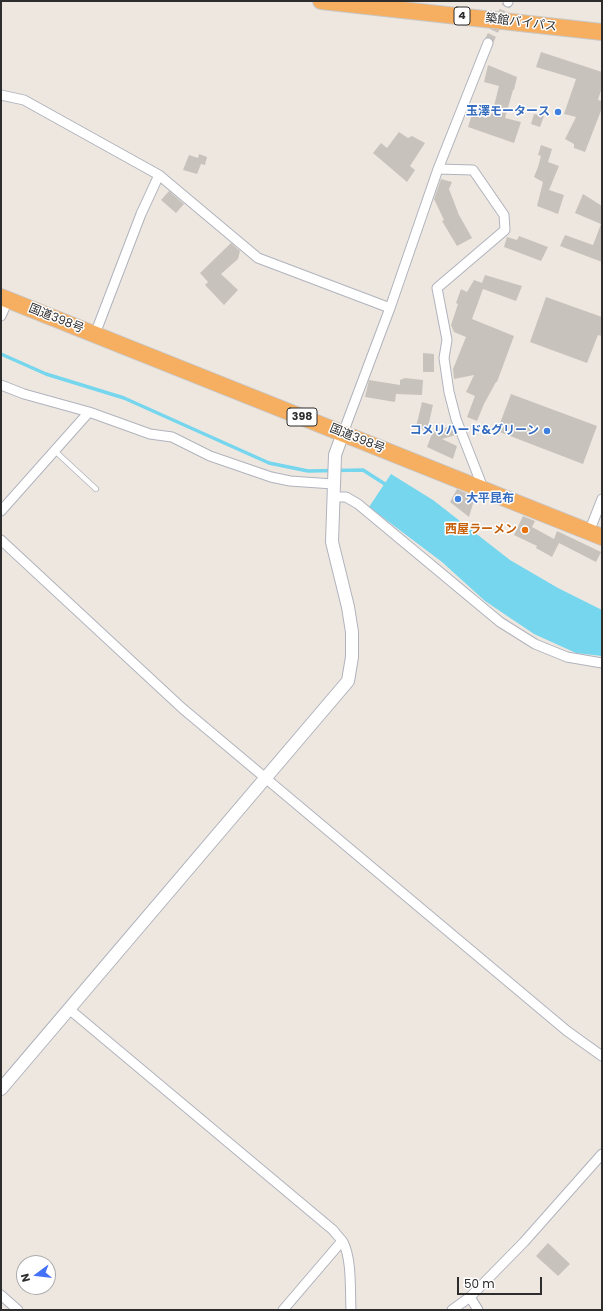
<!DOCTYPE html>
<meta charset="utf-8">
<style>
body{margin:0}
#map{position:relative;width:603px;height:1311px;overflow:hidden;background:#eee7e0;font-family:Poppins,sans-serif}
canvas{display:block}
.frame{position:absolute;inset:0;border:2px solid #2d2d2d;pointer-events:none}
.north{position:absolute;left:16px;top:1255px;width:40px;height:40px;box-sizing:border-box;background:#fff;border:1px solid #ababab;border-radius:50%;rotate:255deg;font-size:11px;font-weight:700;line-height:16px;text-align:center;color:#2d2d2d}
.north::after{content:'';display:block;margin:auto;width:14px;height:18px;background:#4371f8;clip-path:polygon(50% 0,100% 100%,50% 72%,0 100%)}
.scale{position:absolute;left:457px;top:1277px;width:85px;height:18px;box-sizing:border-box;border:2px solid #2d2d2d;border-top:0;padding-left:5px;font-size:12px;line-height:14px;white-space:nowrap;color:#2d2d2d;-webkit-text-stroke:3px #fff;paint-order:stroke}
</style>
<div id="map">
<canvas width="603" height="1311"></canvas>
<div class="frame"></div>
<div class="north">N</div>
<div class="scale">50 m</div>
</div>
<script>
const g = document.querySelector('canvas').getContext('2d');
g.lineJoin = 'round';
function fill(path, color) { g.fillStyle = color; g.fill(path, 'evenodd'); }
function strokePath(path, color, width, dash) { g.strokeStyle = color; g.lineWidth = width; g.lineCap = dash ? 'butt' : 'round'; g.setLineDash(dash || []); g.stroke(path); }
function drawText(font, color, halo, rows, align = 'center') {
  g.font = font + ' Poppins,"Noto Sans JP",sans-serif'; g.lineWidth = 3; g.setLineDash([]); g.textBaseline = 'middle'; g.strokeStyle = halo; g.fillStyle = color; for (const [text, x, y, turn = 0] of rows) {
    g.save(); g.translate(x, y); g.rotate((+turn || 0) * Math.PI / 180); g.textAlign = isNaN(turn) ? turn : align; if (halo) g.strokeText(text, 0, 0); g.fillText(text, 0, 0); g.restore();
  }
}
fill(new Path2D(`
 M391,474L433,500L510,560L558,588L602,610V656L576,653L534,634L485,601L442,562L369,507Z`), '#75d6ee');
strokePath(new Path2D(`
 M1,354L46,374L124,398L269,463L308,471L363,470L388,486`), '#75d6ee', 3.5);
fill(new Path2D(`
 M541,52L602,72V87L598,100L602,101V108L585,152L574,148V144L565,139L576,117L564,114L576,79L536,67Z
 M488,65L517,77L514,90H513L505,118L521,122L514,143L468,127L474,108L492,114L499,86L484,82Z
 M534,114L544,116L540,127L531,124Z
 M399,132L408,138L412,136L425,143L410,166L415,170L407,182L373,153L381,143L387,148Z
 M541,145L552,149L548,162L559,166L549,190L564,195L558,214L537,206L543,182L534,177L538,167L541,156L538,155Z
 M199,154L207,157L205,165L201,164L197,174L183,170L189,155L198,158Z
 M441,179L452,182L449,189L459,215L472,238L457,246L442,221L444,220L434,199Z
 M169,191L184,204L176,213L161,200Z
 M583,194L602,206V262L560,246L565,235L593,245L601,224L575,213Z
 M519,236L548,247L541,261L504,247L507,237L517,240Z
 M231,243L240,251L238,259L221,274L238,290L224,305L205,285L208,282L200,273Z
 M485,275L522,286L516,301L483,289L472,319L514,336L497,382H496L484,404L477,421L467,417L475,396L466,392L474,375L454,379L453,369L466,337L454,332L451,325L458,304L456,303L461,289L467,292L474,280L482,283Z
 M546,297L602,317V336L598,335L587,363L530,342Z
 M423,353L434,354V372H423Z
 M405,378L423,380L422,395L396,394L395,402L365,397L369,380L400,385V380Z
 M511,394L597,426L583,464L497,431Z
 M422,402L433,405L427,431L416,427Z
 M452,426L456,435L442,439L457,446L453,459L427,447L433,431Z
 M457,489L475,497L469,517L450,502Z
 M523,516L535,521L532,527L554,539L557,531L601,552L596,562L559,543L552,557L536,548L537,546L514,535Z
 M548,1243L570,1264L558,1276L536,1256Z`), '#c7c2bb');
strokePath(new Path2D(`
 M488,43L508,2`), '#c7c2bc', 9, [9, 4.5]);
const service = new Path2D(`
 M55,451L96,489`);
const minor = new Path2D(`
 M508,2V1
 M1,95L24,100L159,175L258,258L390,308
 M438,169L473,170L504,215L505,230L437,288L447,340L444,358L449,392L456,419L483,488
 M1,316L8,300
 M95,334L141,214L159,175
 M1,385L24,394L89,412L150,434L172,437L210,456L271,477L290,481L333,484
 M343,433L390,308L438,169L488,43
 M333,497H346L358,504L500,622L535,644L567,657L602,663
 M1,511L89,412
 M589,532L602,499
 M1,540L182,708L567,1031L602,1056
 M69,1009L333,1230C336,1234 340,1238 343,1242C352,1259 350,1291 351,1310
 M1,1295L18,1310
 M470,1297L478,1310
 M283,1310L342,1241
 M452,1310L470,1297L524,1242L602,1154`);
const tertiary = new Path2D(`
 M1,1089L348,681L352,657V632L348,607L332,542L335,455L343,433`);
const trunk = new Path2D(`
 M321,1L602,32
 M1,297L602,537`);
strokePath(service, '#b0b3bd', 6);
strokePath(minor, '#b0b3bd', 11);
strokePath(tertiary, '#b0b3bd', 14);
strokePath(trunk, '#c8c8c8', 18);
strokePath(service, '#fff', 4.5);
strokePath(minor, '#fff', 9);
strokePath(tertiary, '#fff', 12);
strokePath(trunk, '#f6ae60', 16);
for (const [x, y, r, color] of [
 [558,112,4,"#3f7fe0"],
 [547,431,4,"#3f7fe0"],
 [458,499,4,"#3f7fe0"],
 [525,530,4,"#e8710a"]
]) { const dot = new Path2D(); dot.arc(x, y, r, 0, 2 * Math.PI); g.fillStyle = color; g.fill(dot); strokePath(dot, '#fff', 1.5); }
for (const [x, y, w] of [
 [462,16,16],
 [302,417,30]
]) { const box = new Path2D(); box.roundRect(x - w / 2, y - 9, w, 18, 3); g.fillStyle = '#fff'; g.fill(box); strokePath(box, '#2d2d2d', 1); }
drawText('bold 11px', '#2d2d2d', null, [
 ["4",462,16],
 ["398",302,417]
]);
drawText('12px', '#2d2d2d', '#fff', [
 ["築館バイパス",521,23,7],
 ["国道398号",56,319,22],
 ["国道398号",357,439,22]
]);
drawText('bold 12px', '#366cbe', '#fff', [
 ["玉澤モータース",550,112],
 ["コメリハード&グリーン",539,431],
 ["大平昆布",466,499,"left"]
], 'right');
drawText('bold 12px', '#c56008', '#fff', [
 ["西屋ラーメン",517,530]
], 'right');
</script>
